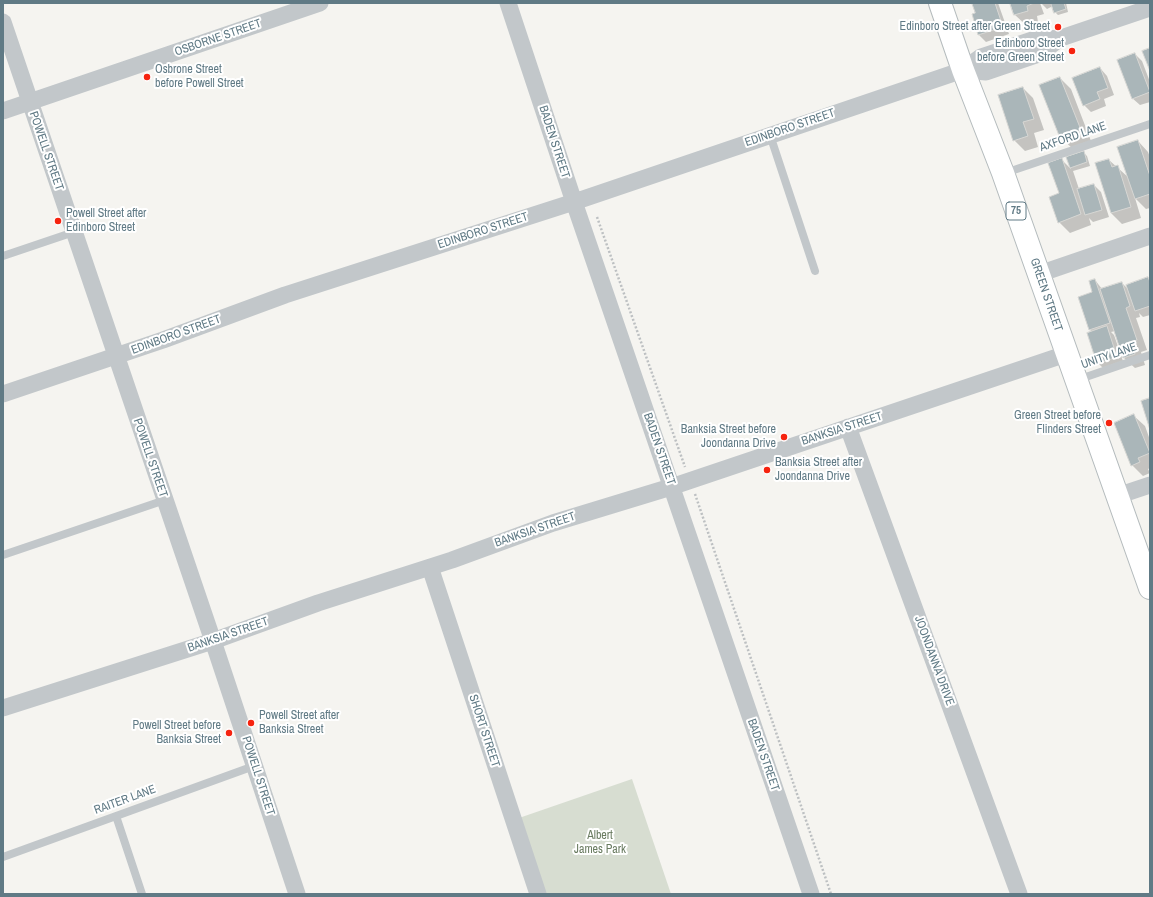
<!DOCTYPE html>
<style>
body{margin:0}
#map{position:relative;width:1153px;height:897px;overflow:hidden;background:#f5f4f0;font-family:"Archivo Narrow",sans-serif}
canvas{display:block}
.frame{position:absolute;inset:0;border:4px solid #607a85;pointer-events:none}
</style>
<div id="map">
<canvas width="1153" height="897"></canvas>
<div class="frame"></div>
</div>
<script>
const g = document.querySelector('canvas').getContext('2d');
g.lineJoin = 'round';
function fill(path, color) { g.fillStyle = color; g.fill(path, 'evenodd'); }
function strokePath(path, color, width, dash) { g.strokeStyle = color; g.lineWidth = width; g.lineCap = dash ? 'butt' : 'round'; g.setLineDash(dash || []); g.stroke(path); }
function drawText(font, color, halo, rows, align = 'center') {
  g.font = font + ' "Archivo Narrow",sans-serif'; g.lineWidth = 4; g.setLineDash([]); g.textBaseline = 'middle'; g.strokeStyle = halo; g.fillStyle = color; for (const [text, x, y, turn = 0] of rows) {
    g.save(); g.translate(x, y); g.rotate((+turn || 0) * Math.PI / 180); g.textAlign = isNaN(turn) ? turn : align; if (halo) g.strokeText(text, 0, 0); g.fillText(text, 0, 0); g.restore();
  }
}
fill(new Path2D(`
 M632,779L671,894H545L519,818Z`), '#d7ddd1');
fill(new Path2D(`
 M973,3H998L1009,34L986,42L979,35L976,13Z
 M1011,3H1040L1044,14L1037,16L1038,22L1026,25L1015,15Z
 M1041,3H1066L1068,12L1058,15L1055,12L1053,6L1047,9Z
 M1135,54L1142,61L1150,82V102L1140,105L1132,98Z
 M1100,68L1107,76L1114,95L1104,99L1106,106L1091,112L1084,105Z
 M1060,78L1071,89L1091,141L1072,148L1061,138L1041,85Z
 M1023,88L1033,98L1044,130L1034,133L1038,147L1025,151L1014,140Z
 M1138,141L1148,152L1150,157V208L1146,209L1135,198L1141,218L1122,224L1111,213L1096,164L1109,160L1128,177Z
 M1084,153L1087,156L1090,166L1073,171L1079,189L1094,185L1101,192L1109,217L1093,222L1089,218L1091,225L1070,233L1059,222L1062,160L1071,169L1067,158Z
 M1148,279L1150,280V315L1143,317L1139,313L1140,317L1136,318L1147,350L1141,352L1145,365L1135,368L1124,358L1115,331L1111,332L1114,335L1124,364L1105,370L1098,363L1093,333L1090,330L1079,297L1093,292L1095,280L1102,289L1122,283L1129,290Z
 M1134,416L1145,426L1150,440V468L1148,469L1150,473L1143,476L1132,465Z`), '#0003');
const building = new Path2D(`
 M972,3H995L1003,27L978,35L972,14L975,13Z
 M1010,3H1034L1027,6L1028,11L1014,15Z
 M1051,3H1064L1066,9L1054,13Z
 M1150,48V71L1142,51Z
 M1135,53L1150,92L1132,99L1117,60Z
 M1100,67L1108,88L1097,92L1100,99L1083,106L1072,78Z
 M1060,77L1081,130L1060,138L1039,85Z
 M1023,87L1034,119L1023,122L1028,136L1013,141L998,95Z
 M1138,140L1150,176V194L1135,199L1117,147Z
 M1084,151L1087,162L1070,168L1066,157Z
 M1062,158L1081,214L1058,223L1049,197L1059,193L1048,163Z
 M1109,159L1112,167L1118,165L1131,207L1111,213L1095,163Z
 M1094,184L1102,210L1085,215L1077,189Z
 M1148,277L1150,282V306L1135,311L1126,285Z
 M1095,279L1110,323L1089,330L1078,297L1092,292L1089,281Z
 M1122,282L1130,306L1126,308L1137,340L1131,342L1135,354L1123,358L1100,289Z
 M1107,326L1117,357L1097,364L1087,333Z
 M1150,398V430L1141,401Z
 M1134,414L1150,453L1138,458L1140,462L1131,466L1114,423Z`);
fill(building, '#aab6b9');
strokePath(building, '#d6d6d3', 1);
const primary = new Path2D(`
 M940,3L963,70L1003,173L1150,588`);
strokePath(primary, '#b4bbbd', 24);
strokePath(new Path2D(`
 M597,217L685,467
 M695,494L831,894`), '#bdc0c2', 2.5, [2, 2]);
strokePath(new Path2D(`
 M770,135L815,271
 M1005,173L1150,124
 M3,256L74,232
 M1077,380L1150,355
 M3,555L165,500
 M116,816L142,894
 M3,857L254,766`), '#c2c7ca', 8);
strokePath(new Path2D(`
 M508,3L574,202L811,894
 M3,22L213,641L297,894
 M963,70L986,72L1039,54L1061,38
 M3,111L320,3
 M1039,274L1150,236
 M3,394L163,340L285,295L574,202L963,70L981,57L1032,40L1061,38L1150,8
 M848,427L1019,894
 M1117,496L1150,485
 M430,567L538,894
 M3,708L213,641L318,603L452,560L553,523L671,487L1066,354`), '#c2c7ca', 17);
strokePath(primary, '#fff', 22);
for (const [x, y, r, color] of [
 [1058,27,4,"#f6230f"],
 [1072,51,4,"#f6230f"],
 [147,77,4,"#f6230f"],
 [58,221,4,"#f6230f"],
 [1109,423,4,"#f6230f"],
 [784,437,4,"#f6230f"],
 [767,470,4,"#f6230f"],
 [251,723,4,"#f6230f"],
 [229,733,4,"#f6230f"]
]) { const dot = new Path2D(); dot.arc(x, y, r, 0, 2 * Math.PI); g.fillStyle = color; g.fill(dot); strokePath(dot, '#fff', 1.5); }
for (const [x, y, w] of [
 [1016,211,20]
]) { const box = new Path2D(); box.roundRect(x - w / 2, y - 9, w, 18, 3); g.fillStyle = '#fff'; g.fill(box); strokePath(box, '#607a85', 1); }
drawText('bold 11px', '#607a85', null, [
 ["75",1016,211]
]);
drawText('12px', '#607a85', '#fff', [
 ["Edinboro Street after Green Street",1050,27],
 ["Edinboro Street",1064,44],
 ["before Green Street",1064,58],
 ["Osbrone Street",155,70,"left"],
 ["before Powell Street",155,84,"left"],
 ["Powell Street after",66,214,"left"],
 ["Edinboro Street",66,228,"left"],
 ["Green Street before",1101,416],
 ["Flinders Street",1101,430],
 ["Banksia Street before",776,430],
 ["Joondanna Drive",776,444],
 ["Banksia Street after",775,463,"left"],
 ["Joondanna Drive",775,477,"left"],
 ["Powell Street after",259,716,"left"],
 ["Banksia Street",259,730,"left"],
 ["Powell Street before",221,726],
 ["Banksia Street",221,740]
], 'right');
drawText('12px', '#607a85', '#fff', [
 ["OSBORNE STREET",218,38,-19],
 ["EDINBORO STREET",790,128,-19],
 ["AXFORD LANE",1073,137,-19],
 ["BADEN STREET",554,142,72],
 ["POWELL STREET",46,151,71],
 ["EDINBORO STREET",483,231,-18],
 ["GREEN STREET",1046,295,71],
 ["EDINBORO STREET",176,335,-20],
 ["UNITY LANE",1109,356,-19],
 ["BANKSIA STREET",842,429,-18],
 ["BADEN STREET",659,449,71],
 ["POWELL STREET",150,458,71],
 ["BANKSIA STREET",535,530,-19],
 ["BANKSIA STREET",228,635,-19],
 ["JOONDANNA DRIVE",934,661,70],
 ["SHORT STREET",484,731,72],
 ["BADEN STREET",763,755,71],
 ["POWELL STREET",258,776,72],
 ["RAITER LANE",125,800,-20]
]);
drawText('12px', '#697b60', '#fff', [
 ["Albert",600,836],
 ["James Park",600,850]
]);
</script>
